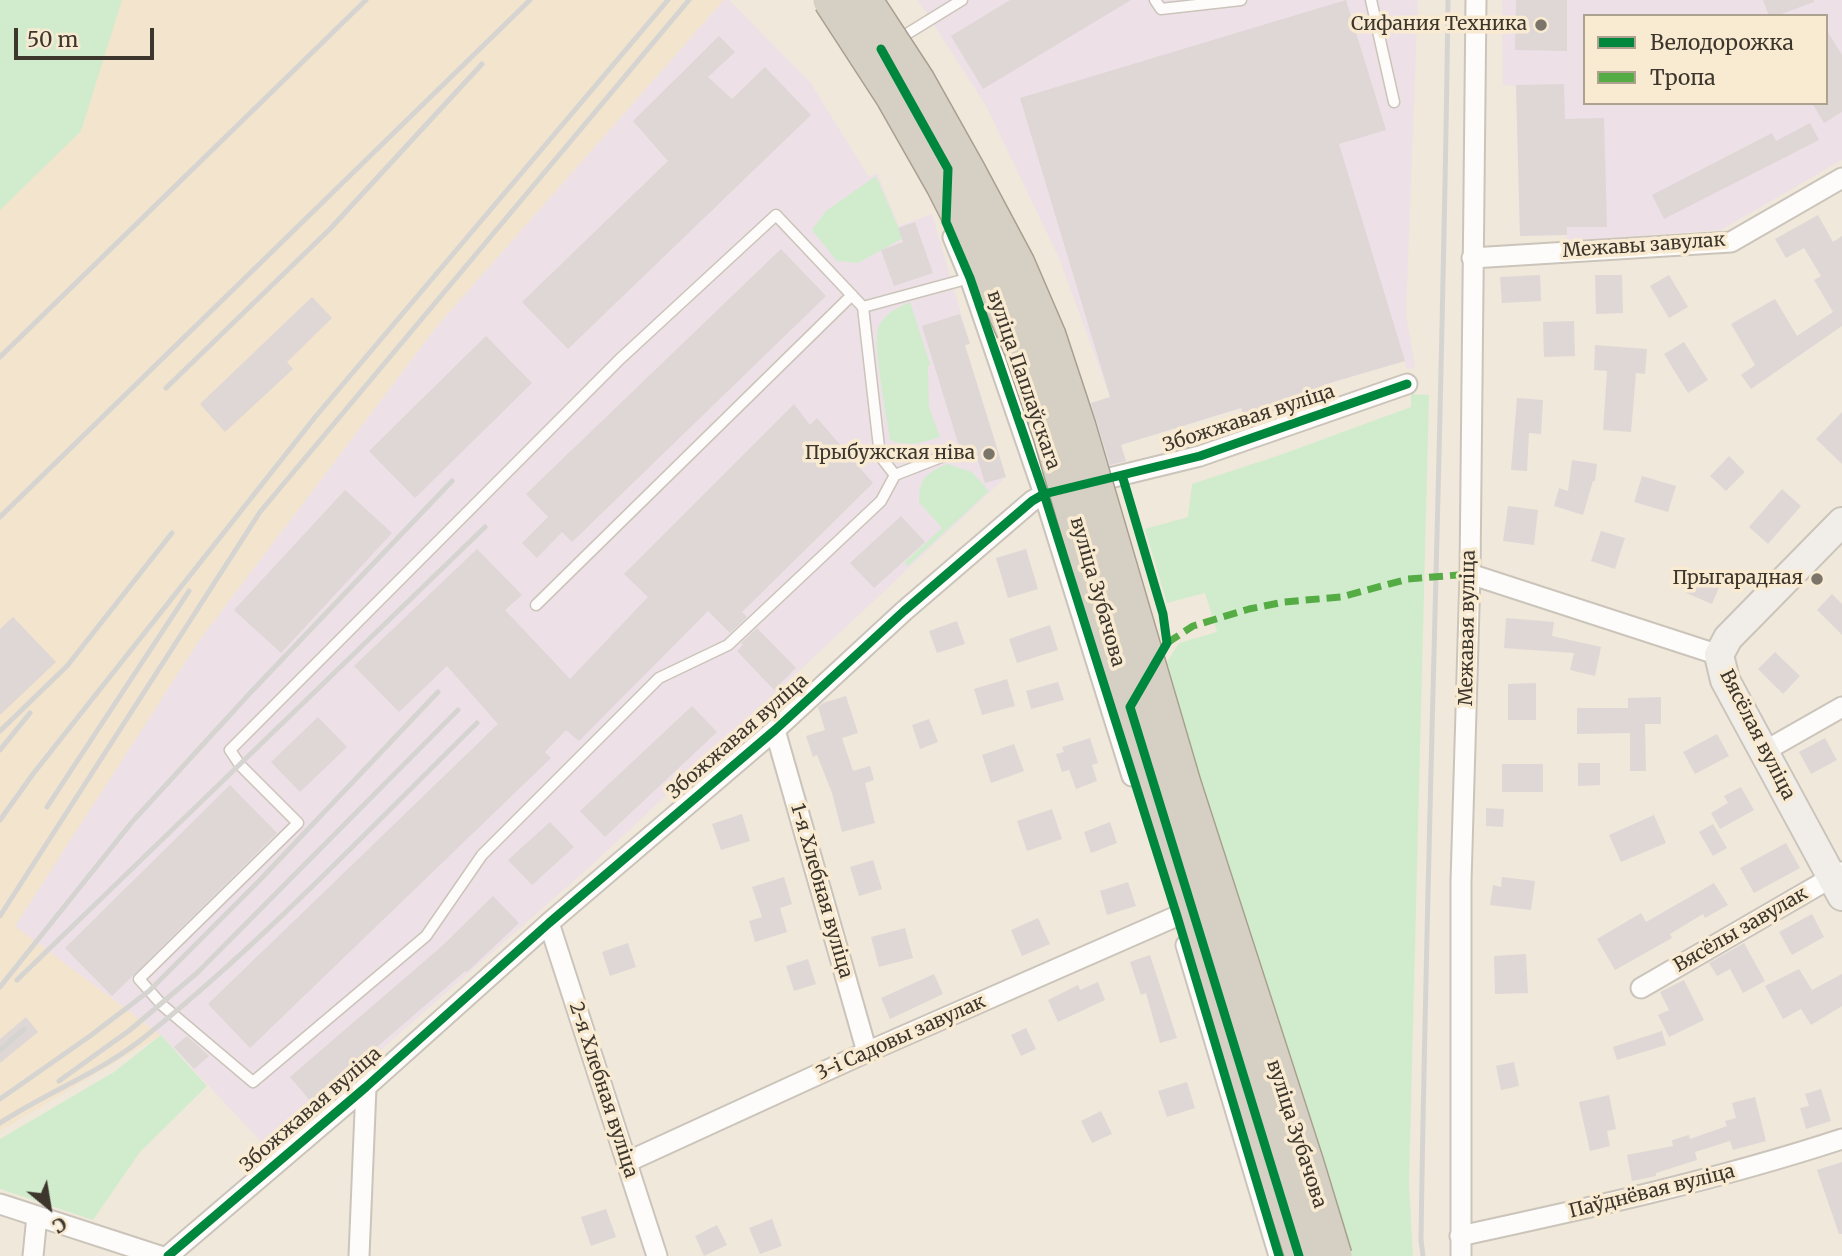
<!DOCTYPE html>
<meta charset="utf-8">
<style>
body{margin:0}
#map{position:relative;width:1842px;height:1256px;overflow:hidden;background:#f0e8db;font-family:Merriweather,serif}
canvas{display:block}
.legend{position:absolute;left:1583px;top:14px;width:245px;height:91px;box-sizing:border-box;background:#f9ead2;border:2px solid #ada290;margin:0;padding:9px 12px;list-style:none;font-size:21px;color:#3c362d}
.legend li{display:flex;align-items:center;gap:14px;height:35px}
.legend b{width:35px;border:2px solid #ada290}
.north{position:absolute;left:14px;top:1172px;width:70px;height:70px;-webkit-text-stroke:5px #f9ead2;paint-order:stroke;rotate:150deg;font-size:19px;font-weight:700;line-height:28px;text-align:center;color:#3c362d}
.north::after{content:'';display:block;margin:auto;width:24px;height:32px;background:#3c362d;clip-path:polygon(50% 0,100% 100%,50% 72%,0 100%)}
.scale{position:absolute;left:14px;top:28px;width:140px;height:32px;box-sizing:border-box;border:4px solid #3c362d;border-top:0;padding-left:9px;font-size:21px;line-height:24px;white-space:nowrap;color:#3c362d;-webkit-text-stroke:5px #f9ead2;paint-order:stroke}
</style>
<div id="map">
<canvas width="1842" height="1256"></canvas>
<ul class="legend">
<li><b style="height:9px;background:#00873e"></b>Велодорожка</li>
<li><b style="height:9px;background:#55ac44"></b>Тропа</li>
</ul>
<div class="north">С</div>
<div class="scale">50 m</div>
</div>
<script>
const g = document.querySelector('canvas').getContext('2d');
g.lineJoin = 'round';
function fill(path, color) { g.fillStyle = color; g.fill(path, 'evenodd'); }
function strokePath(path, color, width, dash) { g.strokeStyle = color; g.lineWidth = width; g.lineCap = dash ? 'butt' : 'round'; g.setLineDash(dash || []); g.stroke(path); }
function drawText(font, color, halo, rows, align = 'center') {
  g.font = font + ' Merriweather,serif'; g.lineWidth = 7; g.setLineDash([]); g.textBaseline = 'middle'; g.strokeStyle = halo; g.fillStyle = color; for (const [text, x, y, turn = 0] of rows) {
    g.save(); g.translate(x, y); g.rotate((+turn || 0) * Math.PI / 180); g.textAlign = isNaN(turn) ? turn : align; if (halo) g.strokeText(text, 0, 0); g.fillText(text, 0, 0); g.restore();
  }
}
fill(new Path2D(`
 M0,0H724L438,325L199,641L16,926L161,1035L0,1131Z`), '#f2e4cd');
fill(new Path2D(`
 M724,0H729L810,82L869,177L877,173L899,226L932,214L970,344L965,346L1006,477L593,864L268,1149L161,1035L15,926L199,641L438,325Z
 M918,0H1418L1406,313L1415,368L1407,369L1404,361L1324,385L1326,395L1245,420L1241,408L1121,445L1126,461L1070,478L1051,415L1110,397L1059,258L986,106Z
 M1502,0H1842V160L1721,230L1566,241L1567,235L1520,236L1516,86L1503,85ZM1585,16H1826V103H1585Z`), '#ede1e7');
fill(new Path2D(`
 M0,0H122L81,131L0,210Z
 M876,176L903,238L858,263L837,261L812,230L826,211Z
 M910,302L930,364L928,367L929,407L940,437C921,443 908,447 890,440C887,416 873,349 878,329C883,314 897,308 910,302Z
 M1411,394L1429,395L1409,1184L1413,1256H1309L1137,710L1179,643L1217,632L1205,593L1167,603L1145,529L1188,517L1192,484L1280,455L1411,407Z
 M947,464L972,472L989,491L908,566L904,563L942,528L919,502C919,479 926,473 947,464Z
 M161,1035L207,1086L140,1152L93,1220L0,1189V1139L114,1072Z`), '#d1eccd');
fill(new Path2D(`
 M1010,0H1131L983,89L951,36Z
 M1346,0L1386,130L1339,144L1405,361L1323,385L1326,395L1245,420L1241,408L1121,445L1126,461L1110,465L1091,403L1110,397L1020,98Z
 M1516,0H1567V51L1515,50Z
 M1763,0H1814V2L1776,16H1769Z
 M1826,29L1842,55V112L1824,123L1812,103H1826Z
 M719,36L735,52L708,77L732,99L765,67L811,115L568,349L522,302L668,161L633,121Z
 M1564,84L1565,119L1604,118L1607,227H1567V235L1520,236L1516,85Z
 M1810,123L1819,140L1664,219L1652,195L1772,133L1776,141Z
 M1818,215L1833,242L1842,236V326L1751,389L1741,375L1755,365L1731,324L1775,299L1797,336L1833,312L1814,280L1821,276L1804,248L1786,258L1775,239Z
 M915,222L933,273L894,286L881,250L903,242L898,228Z
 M781,249L826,296L572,542L562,532L537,558L522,543L548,517L526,494Z
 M1540,275L1541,301L1502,303L1500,277Z
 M1595,275H1622L1623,313L1596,314Z
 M1669,275L1688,307L1669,318L1650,286Z
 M312,297L332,318L287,362L293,369L225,432L200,404Z
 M960,314L970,344L965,345L1006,477L985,483L976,454L963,459L922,326Z
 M1574,321L1575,356L1544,357L1543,322Z
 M486,336L532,383L415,498L369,451Z
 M1684,342L1708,380L1688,393L1664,354Z
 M1595,345L1647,349L1645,374L1636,373L1631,432L1603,430L1607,371L1594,370Z
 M1517,398L1543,400L1541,434L1529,433L1527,471L1511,470Z
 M794,404L810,425L817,418L873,483L742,612L747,617L730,633L708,611L579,741L566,730L545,752L551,758L250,1048L208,1004L498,724L447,666L399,712L354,666L477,549L522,595L505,610L570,679L648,597L624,574Z
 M1842,412V464L1816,439Z
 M1729,456L1745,472L1726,491L1710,476Z
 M1572,460L1597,464L1595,481H1593L1583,515L1554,506L1559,488L1568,491Z
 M1642,476L1676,486L1668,512L1634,502Z
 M1782,489L1801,506L1768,544L1749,527Z
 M345,490L392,533L281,653L234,610Z
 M1508,506L1538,510L1534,545L1503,541Z
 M901,516L925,542L874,588L850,563Z
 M1601,531L1625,538L1615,569L1591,561Z
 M1026,549L1038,589L1008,598L996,558Z
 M1694,574L1720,585L1712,604L1686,593Z
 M1832,594L1842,604V635L1817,610Z
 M13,617L56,662L0,715V629Z
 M1506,618L1554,622L1552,636L1601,647L1595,676L1570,670L1574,653L1504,648Z
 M957,621L965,644L937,653L929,631Z
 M1050,625L1058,650L1017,663L1009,639Z
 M757,628L796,668L774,690L737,651L743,645L741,643Z
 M1775,652L1800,676L1783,694L1758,669Z
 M1007,679L1015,706L982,715L974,689Z
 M1058,682L1064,700L1031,709L1026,691Z
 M1536,683V720H1508V684Z
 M846,696L858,733L842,738L853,771L870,766L874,780L865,783L875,823L842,832L832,793L817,755L813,757L806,736L825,730L818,707L823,703Z
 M1661,697V724H1645L1646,771H1630V733L1577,734V708H1628V698Z
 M692,706L717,732L605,837L580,811Z
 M318,717L347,747L300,792L271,762Z
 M929,719L938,742L920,749L912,725Z
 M1717,734L1729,756L1695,774L1683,752Z
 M1090,738L1098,763L1092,765L1097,781L1076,789L1069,770L1062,772L1056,754L1064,752L1062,747Z
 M1825,738L1837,760L1811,774L1799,752Z
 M1014,744L1024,771L991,783L982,755Z
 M1578,763H1600V785L1578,786Z
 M1502,764H1543V792H1502Z
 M230,785L277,833L112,996L65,948Z
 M1741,787L1754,810L1720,829L1711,813L1728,803L1724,796Z
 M1486,808L1504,809L1503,827L1486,826Z
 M1052,809L1062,839L1027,851L1017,821Z
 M742,814L750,841L721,850L712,824Z
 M1654,815L1666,843L1621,862L1609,835Z
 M550,822L574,847L532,885L508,860Z
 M1110,822L1117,843L1091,853L1084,832Z
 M1713,824L1727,848L1713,856L1699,832Z
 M1786,843L1800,868L1754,893L1740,868Z
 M873,860L882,889L859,896L850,867Z
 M784,877L792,904L780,908L787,932L755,942L749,921L762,917L752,887Z
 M1502,877L1535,881L1531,910L1490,905L1493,885L1501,887Z
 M1128,882L1136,906L1107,915L1100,891Z
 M1714,883L1728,905L1705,918L1703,914L1670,934L1672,938L1615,970L1597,939L1641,913L1646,922Z
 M493,896L519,923L467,972L465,971L312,1103L290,1077L442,946Z
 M1812,914L1824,937L1792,955L1779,932Z
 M1038,918L1050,944L1022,956L1011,930Z
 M905,928L913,958L879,967L871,937Z
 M628,943L636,967L610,976L602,952Z
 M1744,943L1765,981L1743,993L1730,969L1717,976L1709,963Z
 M1526,954L1528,993L1495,994L1494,956Z
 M1150,955L1177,1038L1160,1043L1146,993L1141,995L1130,962Z
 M808,959L816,984L794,991L786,966Z
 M1799,969L1812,990L1842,974V1006L1811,1025L1801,1009L1783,1019L1765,986Z
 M934,974L943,994L890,1019L881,998Z
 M1684,980L1704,1020L1669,1037L1658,1015L1669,1010L1660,992Z
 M1098,982L1105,1000L1058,1022L1048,1000L1078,985L1080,990Z
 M26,1017L38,1032L0,1063V1039Z
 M1026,1028L1036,1049L1021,1056L1011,1035Z
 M1662,1031L1666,1045L1617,1060L1613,1047Z
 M187,1036L209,1056L194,1069L174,1047Z
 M1514,1062L1519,1086L1501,1090L1496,1066Z
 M1187,1082L1195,1108L1167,1117L1158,1091Z
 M1821,1089L1831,1121L1806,1129L1800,1108L1809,1106L1805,1094Z
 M1609,1095L1616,1129L1607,1131L1610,1146L1590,1151L1579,1102Z
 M1755,1097L1766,1141L1733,1150L1730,1141L1695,1152L1697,1160L1656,1173V1176L1632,1181L1627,1155L1673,1146L1672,1140L1689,1135L1690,1139L1727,1126L1725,1121L1736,1118L1732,1103Z
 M1101,1111L1112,1134L1092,1143L1081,1121Z
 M1842,1162V1234H1839L1817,1170Z
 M606,1209L616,1237L591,1246L581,1217Z
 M772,1219L782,1246L760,1254L749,1228Z
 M717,1225L727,1245L704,1256L695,1236Z`), '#ded7d5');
const lane = new Path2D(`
 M1155,0L1161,9L1241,0
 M1371,0L1394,102
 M897,40L962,0
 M863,307L880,456L895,475L881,501L728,645L659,678L482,855L426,936L253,1082L162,1005L139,979L298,823L240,765L230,750L620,359L776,215L863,307L970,278
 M895,475L954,452
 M536,605L852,295`);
const street = new Path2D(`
 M953,237L970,278L1044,494L1132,776
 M1472,258L1731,242L1842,178
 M1470,574L1719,655
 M775,730L867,1052
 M1763,752L1842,707
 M549,923L657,1256
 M1186,945L1279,1256
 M1641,988L1841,872
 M627,1162L867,1052L1177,916
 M0,1204L160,1256
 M1460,1236C1589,1208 1717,1180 1842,1139
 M33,1256L37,1216
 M168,1256L366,1087L549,923L775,730L904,611L1032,501L1044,494L1200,456L1407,384
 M359,1256L366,1087
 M1461,1256V882L1470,574L1476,0`);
const secondary = new Path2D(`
 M1842,522L1728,638L1719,655L1725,680L1842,896`);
strokePath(lane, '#cbc4ba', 13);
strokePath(street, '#cbc4ba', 23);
strokePath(secondary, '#cbc4ba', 32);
strokePath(lane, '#fdfcfa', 10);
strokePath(street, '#fdfcfa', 19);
strokePath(secondary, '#f1eee9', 28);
strokePath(new Path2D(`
 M0,357L366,0
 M166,388L330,229L482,64
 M0,517L530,0
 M0,731L67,666L172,533
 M0,750L30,713
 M47,807L189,591
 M0,820L33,774L316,416L668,0
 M0,916L260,512L689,0
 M17,980L485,527
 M0,987L132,822L251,692L452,481
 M0,1050L24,1029
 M59,1081L130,1030L197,973L458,710
 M0,1099L90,1036L149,991L258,882L438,692
 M0,1123C47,1092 102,1072 146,1036C264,941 369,829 477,723
 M1423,1256L1421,1240C1427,826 1443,413 1448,0`), '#d6d4d1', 5);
const highwayBridge = new Path2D(`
 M831,0L894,97L944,185L991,278L1022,349L1051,435L1155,794L1303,1256
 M864,0L917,81L968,172L1017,264L1048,336L1078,427L1183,784L1306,1164L1334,1256`);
strokePath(highwayBridge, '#a89f8f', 38, []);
strokePath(highwayBridge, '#d6cfc3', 35);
strokePath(new Path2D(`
 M1167,643L1193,626L1249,609L1284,602L1341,597L1408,579L1470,574`), '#55ac44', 7, [14, 7]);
strokePath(new Path2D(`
 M881,49L948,169L946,222L970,278L1044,494L1177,916L1279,1256
 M1122,475L1163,614L1167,643L1130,707L1299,1256
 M168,1256L366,1087L549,923L775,730L904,611L1032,501L1044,494L1200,456L1407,384`), '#00873e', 9);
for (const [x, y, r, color] of [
 [1541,25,7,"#7b746a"],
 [989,454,7,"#7b746a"],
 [1817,579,7,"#7b746a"]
]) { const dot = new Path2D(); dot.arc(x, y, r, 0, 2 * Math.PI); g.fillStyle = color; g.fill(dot); strokePath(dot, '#f9ead2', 2.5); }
drawText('19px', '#3c362d', '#f9ead2', [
 ["Сифания Техника",1527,25],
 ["Прыбужская ніва",975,454],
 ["Прыгарадная",1803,579]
], 'right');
drawText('19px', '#3c362d', '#f9ead2', [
 ["Межавы завулак",1644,246,-4],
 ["вуліца Паплаўскага",1023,380,71],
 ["Збожжавая вуліца",1249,419,-18],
 ["вуліца Зубачова",1097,592,74],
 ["Межавая вуліца",1468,628,-89],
 ["Вясёлая вуліца",1757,735,63],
 ["Збожжавая вуліца",738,737,-41],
 ["1-я Хлебная вуліца",821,891,74],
 ["Вясёлы завулак",1741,930,-30],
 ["3-і Садовы завулак",901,1038,-24],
 ["2-я Хлебная вуліца",603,1090,72],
 ["Збожжавая вуліца",311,1110,-41],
 ["вуліца Зубачова",1296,1134,72],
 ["Паўднёвая вуліца",1652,1192,-14]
]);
</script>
